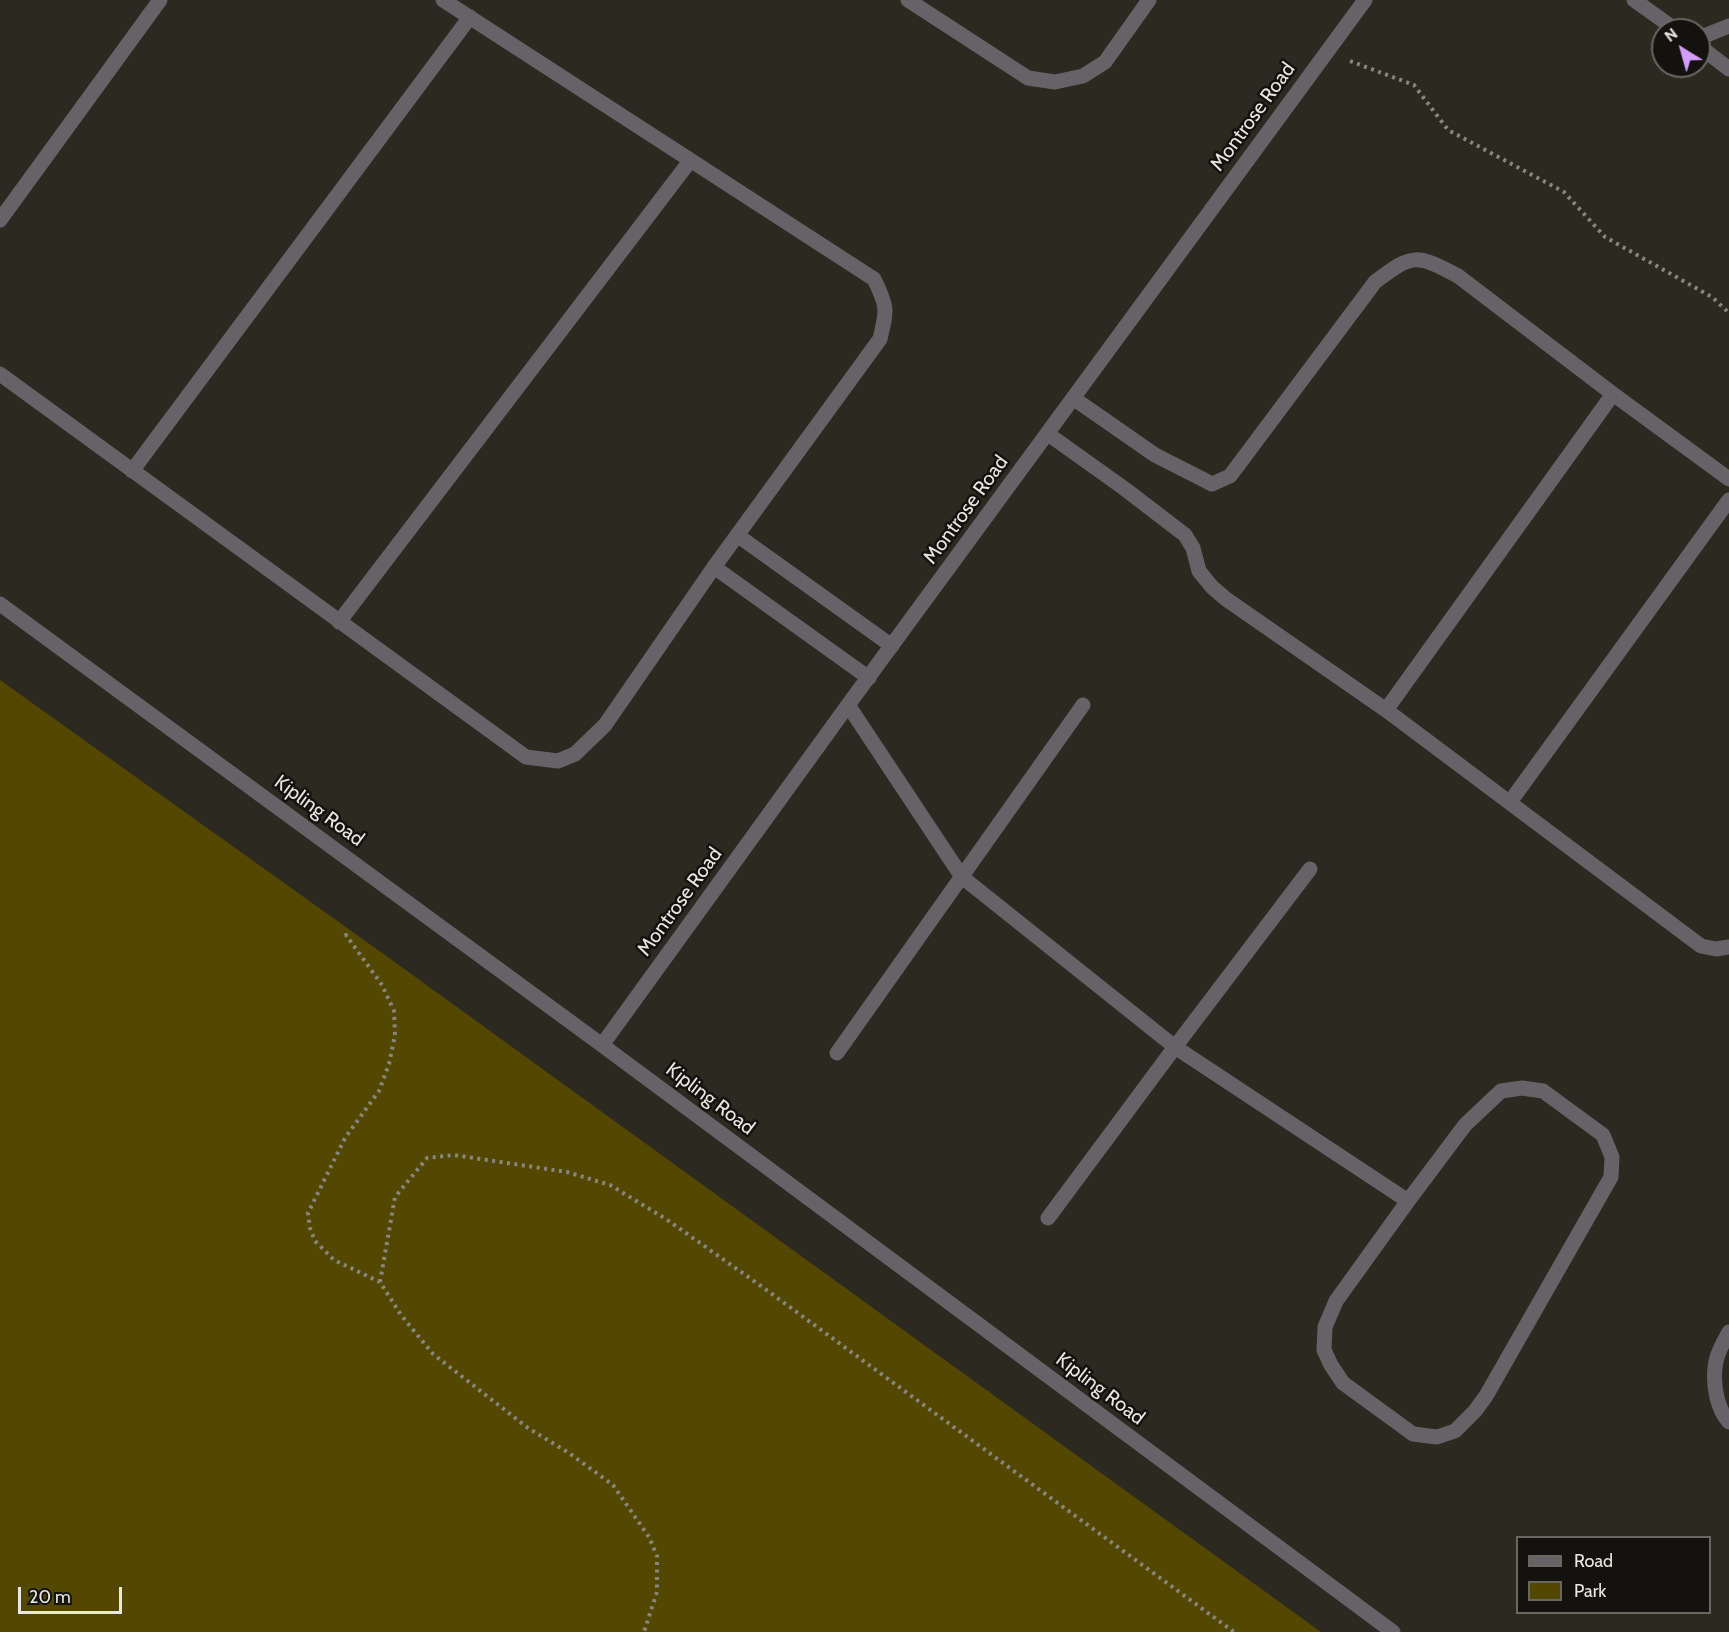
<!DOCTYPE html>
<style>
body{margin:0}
#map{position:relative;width:1729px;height:1632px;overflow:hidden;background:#2b2920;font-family:Cabin,sans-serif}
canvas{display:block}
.legend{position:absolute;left:1516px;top:1536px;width:195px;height:78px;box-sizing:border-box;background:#13120e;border:2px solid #686762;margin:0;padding:8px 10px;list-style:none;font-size:18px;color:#e8e7e1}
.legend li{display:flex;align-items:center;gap:12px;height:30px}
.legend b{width:30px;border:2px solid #686762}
.north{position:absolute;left:1651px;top:18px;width:60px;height:60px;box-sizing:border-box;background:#13120e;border:2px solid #686762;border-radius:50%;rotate:323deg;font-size:16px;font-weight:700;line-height:24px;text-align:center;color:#e8e7e1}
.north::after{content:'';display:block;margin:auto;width:21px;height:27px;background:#d39cfc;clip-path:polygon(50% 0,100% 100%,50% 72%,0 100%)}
.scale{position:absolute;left:18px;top:1587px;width:104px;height:27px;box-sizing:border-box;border:3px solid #e8e7e1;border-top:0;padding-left:8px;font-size:18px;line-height:21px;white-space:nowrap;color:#e8e7e1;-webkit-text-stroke:4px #13120e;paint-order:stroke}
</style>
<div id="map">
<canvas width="1729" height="1632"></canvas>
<ul class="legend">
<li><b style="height:8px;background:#656368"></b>Road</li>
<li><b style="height:16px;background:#534701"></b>Park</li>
</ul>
<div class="north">N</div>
<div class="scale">20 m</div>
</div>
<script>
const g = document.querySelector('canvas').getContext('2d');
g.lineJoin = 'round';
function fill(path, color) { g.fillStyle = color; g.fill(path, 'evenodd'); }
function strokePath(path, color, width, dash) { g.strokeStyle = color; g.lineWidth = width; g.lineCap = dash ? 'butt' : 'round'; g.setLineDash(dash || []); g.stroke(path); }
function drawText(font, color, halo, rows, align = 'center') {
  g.font = font + ' Cabin,sans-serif'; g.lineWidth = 5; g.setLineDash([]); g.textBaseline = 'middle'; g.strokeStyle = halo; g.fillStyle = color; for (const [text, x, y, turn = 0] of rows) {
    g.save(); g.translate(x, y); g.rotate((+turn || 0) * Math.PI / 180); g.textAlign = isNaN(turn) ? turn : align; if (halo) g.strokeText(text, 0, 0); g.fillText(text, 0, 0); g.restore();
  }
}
fill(new Path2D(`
 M0,680L385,955L1321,1632H0Z`), '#534701');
strokePath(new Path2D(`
 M1350,61L1414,85L1448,130L1564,192L1605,237L1712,297L1729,313
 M345,936L346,935L382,985L394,1011L395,1035L389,1064L379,1091L345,1138L308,1213L310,1228L315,1241L334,1260L380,1282L401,1315L433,1354L528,1428L569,1453L613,1485L649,1537L657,1556V1592L644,1632
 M380,1282L395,1197L427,1158L454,1155L567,1172L610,1185L666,1219L761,1286L1234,1632`), '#88877f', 4, [3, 4.5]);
strokePath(new Path2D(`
 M908,0L1028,78L1055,82L1083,76L1105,62L1149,0
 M1634,0L1676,30
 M1699,38L1729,26
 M1699,46L1729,69
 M0,220L160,0
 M0,374L526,757L558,761L575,754L605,725L714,567L880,339C887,310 888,307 874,279L443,0
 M1073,398L1155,455L1212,484L1230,476L1375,282C1413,253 1416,254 1458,276L1613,394L1729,479
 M1048,434L1125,489L1185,535L1193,548L1199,571L1212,587L1226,599L1386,710L1701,946L1716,949L1729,947
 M132,471L470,17
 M737,535L892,646
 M714,567L869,678
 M0,604L602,1045L1393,1632
 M339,622L690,161
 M848,705L962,877L1175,1047L1048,1218
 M1386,710L1613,394
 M1510,802L1729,500
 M1310,869L1175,1047L1408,1201
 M602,1045L848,705L1365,0
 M837,1053L1083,705
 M1522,1088L1543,1091L1603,1135L1612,1157L1611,1177L1486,1396L1475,1411L1455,1431L1437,1437L1413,1434L1343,1383L1331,1365L1324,1350L1325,1327L1336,1301L1408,1201L1465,1125L1501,1091Z
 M1729,1332C1723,1343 1716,1355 1715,1368C1713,1385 1717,1409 1729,1422`), '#656368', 15);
drawText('20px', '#e8e7e1', '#13120e', [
 ["Montrose Road",1253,117,-54],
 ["Montrose Road",966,510,-54],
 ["Kipling Road",319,811,36],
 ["Montrose Road",680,902,-54],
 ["Kipling Road",710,1099,37],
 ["Kipling Road",1100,1389,37]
]);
</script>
